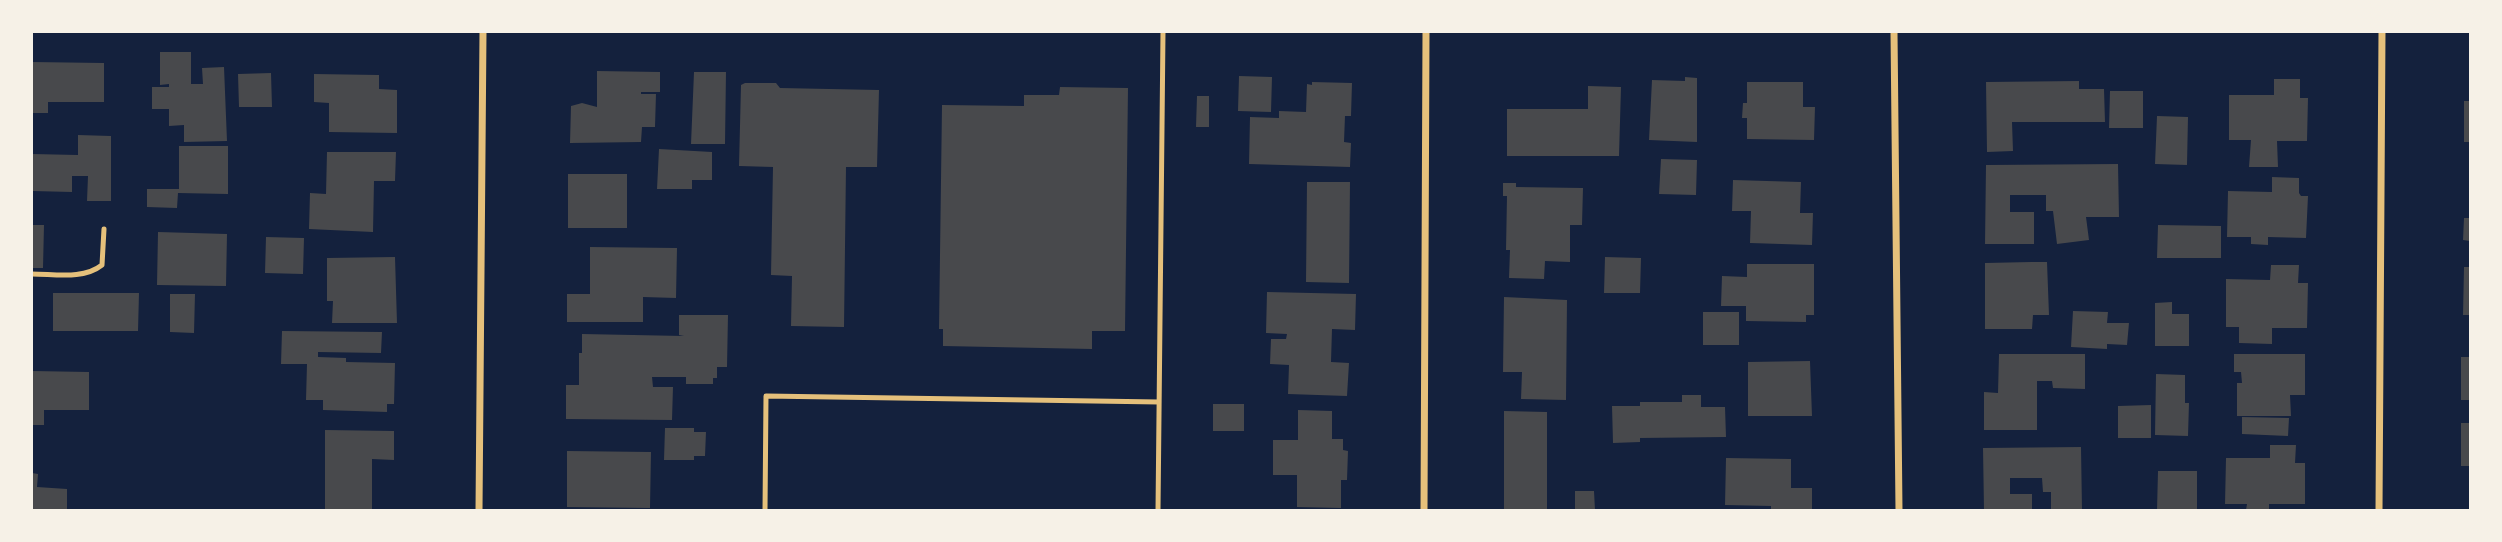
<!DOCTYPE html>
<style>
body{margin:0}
#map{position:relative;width:2502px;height:542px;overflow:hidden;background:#14213d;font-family:"Alegreya Sans",sans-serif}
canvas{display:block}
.frame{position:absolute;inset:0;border:33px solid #f6f1e7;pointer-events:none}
</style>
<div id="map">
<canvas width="2502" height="542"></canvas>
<div class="frame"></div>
</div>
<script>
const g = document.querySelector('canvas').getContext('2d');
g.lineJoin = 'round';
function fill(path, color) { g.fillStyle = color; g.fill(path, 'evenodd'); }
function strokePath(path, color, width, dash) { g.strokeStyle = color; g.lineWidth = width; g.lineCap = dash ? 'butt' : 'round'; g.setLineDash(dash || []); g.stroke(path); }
fill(new Path2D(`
 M160,52H191V84H203L202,68L224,67L227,141L184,142V125L169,126V109H152V87H169V84L160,85Z
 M32,62L104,63V102H48V113H32Z
 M597,71L660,72V92H641V94H656L655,127H642L641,142L570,143L571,106L582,103L597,107Z
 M694,72H726L725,144H691Z
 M271,73L272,107H239L238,74Z
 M314,74L379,75V89L397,90V133L329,132V103L314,102Z
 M1239,76L1272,77L1271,112L1238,111Z
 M1685,77L1697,78V142L1649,140L1652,80L1685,81Z
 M2274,79H2300V98H2308L2307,141H2277L2278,167H2249L2251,140H2229V95H2274Z
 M2079,81V89H2104L2105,122H2012L2013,151L1987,152L1986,82Z
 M1312,82L1352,83L1351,116H1345L1344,142L1351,143L1350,167L1249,164L1250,117L1279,118V111L1306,112L1307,84L1312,85Z
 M1747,82H1803V107H1815L1814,140L1747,139V118H1742L1743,103H1747Z
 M745,83H776L780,88L879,90L877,167H846L844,327L791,326L792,276L771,275L773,167L739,166L741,85Z
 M1588,86L1621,87L1619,156H1507V109H1588Z
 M1060,87L1128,88L1125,331H1092V349L943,346V329H939L942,105L1024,106V95H1059Z
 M2110,91H2143V128H2109Z
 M1197,96H1209V127H1196Z
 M2464,101H2470V142H2464Z
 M2157,116L2188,117L2187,165L2155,164Z
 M78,135L111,136V201H87L88,176H72V192L32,191V154L78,155Z
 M179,146H228V194L178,193L177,208L147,207V189H179Z
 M659,149L712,152V180H692V189H657Z
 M327,152H396L395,181H374L373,232L309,229L310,193L326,194Z
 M1661,159L1697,160L1696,195L1659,194Z
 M2118,164L2119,217H2086L2089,240L2057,244L2053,211H2046V195H2010V212H2034V244H1985L1986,165Z
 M568,174H627V228H568Z
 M2272,177L2299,178V193L2301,196H2308L2306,238L2268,237V245L2251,244V237H2227L2228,191L2272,192Z
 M1733,180L1801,182L1800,213H1813L1812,245L1750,243L1751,211H1732Z
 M1307,182H1350L1349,283L1306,282Z
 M1503,183H1516V187L1583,188L1582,225H1570V262L1545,261L1544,279L1509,278L1510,250H1506L1507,196H1503Z
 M2464,218H2470V241L2463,240Z
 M32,225H44L43,268H32Z
 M2158,225L2221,226V258H2157Z
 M158,232L227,234L226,286L157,285Z
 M266,237L304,238L303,274L265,273Z
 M590,247L677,248L676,298L643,297V322H567V294H590Z
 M395,257L397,323H332L333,301H327V258Z
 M1605,257L1641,258L1640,293H1604Z
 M2031,262H2047L2049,315H2033L2032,329H1985V263Z
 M1747,264H1814V315H1806V322L1746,321V306H1721L1722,276L1747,277Z
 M2271,265H2299L2298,283H2308L2307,328H2272V344L2239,343V327H2226V279L2270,280Z
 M2464,267H2470V315H2463Z
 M1267,292L1356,294L1355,330L1332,329L1331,362L1349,363L1347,396L1288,394L1289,365L1270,364L1271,339H1286L1287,334L1266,333Z
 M53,293H139L138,331H53Z
 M170,294H195L194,333L170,332Z
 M1504,297L1567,300L1566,400L1521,399L1522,372H1503Z
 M2172,302V314H2189V346H2155V303Z
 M2073,311L2108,312L2107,323H2129L2127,345L2107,344V349L2071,347Z
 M1703,312H1739V345H1703Z
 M679,315H728L727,367H717V378H713V384H686V377H652L653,387H673L672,420L566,419V385H579V353H582V334L684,336L679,335Z
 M282,331L382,332L381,353L318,352V357L346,358V362L395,363L394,404H387V412L323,410V400H306L307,364H281Z
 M1999,354H2085V389L2053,388L2052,381H2037V430H1984V392L1998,393Z
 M2234,354H2305V395H2290L2291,416H2237V383H2242L2241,372H2234Z
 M2461,357H2470V400H2461Z
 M1810,361L1812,416H1748V362Z
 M32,371L89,372V410H44V425H32Z
 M2156,374L2185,375V403H2189L2188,436L2155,435Z
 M1682,395H1701V407H1725L1726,437L1640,438V442L1613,443L1612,406H1640V402H1682Z
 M1213,404H1244V431H1213Z
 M2151,405V438H2118V406Z
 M1298,410L1332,411V439H1343V450L1348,451L1347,480H1341V508L1297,507V475H1273V440H1298Z
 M1504,411L1547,412V510H1504Z
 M2242,417L2289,418L2288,436L2242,434Z
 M2461,423H2470V466H2461Z
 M665,428H694V432H706L705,456H694V460H664Z
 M325,430L394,431V460L372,459V510H325Z
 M2270,445H2296L2295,463H2305V504H2269V510H2246L2247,504H2225L2226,458H2270Z
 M2081,447L2082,510H2051V492H2043L2042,478H2010V494H2032V510H1984L1983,448Z
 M567,451L651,452L650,508L567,507Z
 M1726,458L1791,459V488H1812V510H1771V506L1725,505Z
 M2158,471H2197V510H2157Z
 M32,473L38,474L37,487L67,489V510H32Z
 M1575,491H1594L1595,510H1575Z`), '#48494c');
strokePath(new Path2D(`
 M32,274C55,274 83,280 102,265L104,229
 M765,510L766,396L1159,402
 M1158,510L1163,32`), '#e5c07b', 5);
strokePath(new Path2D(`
 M1894,32L1899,510
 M479,510L483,32
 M1424,510L1426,32
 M2379,510L2382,32`), '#e5c07b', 7);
</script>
